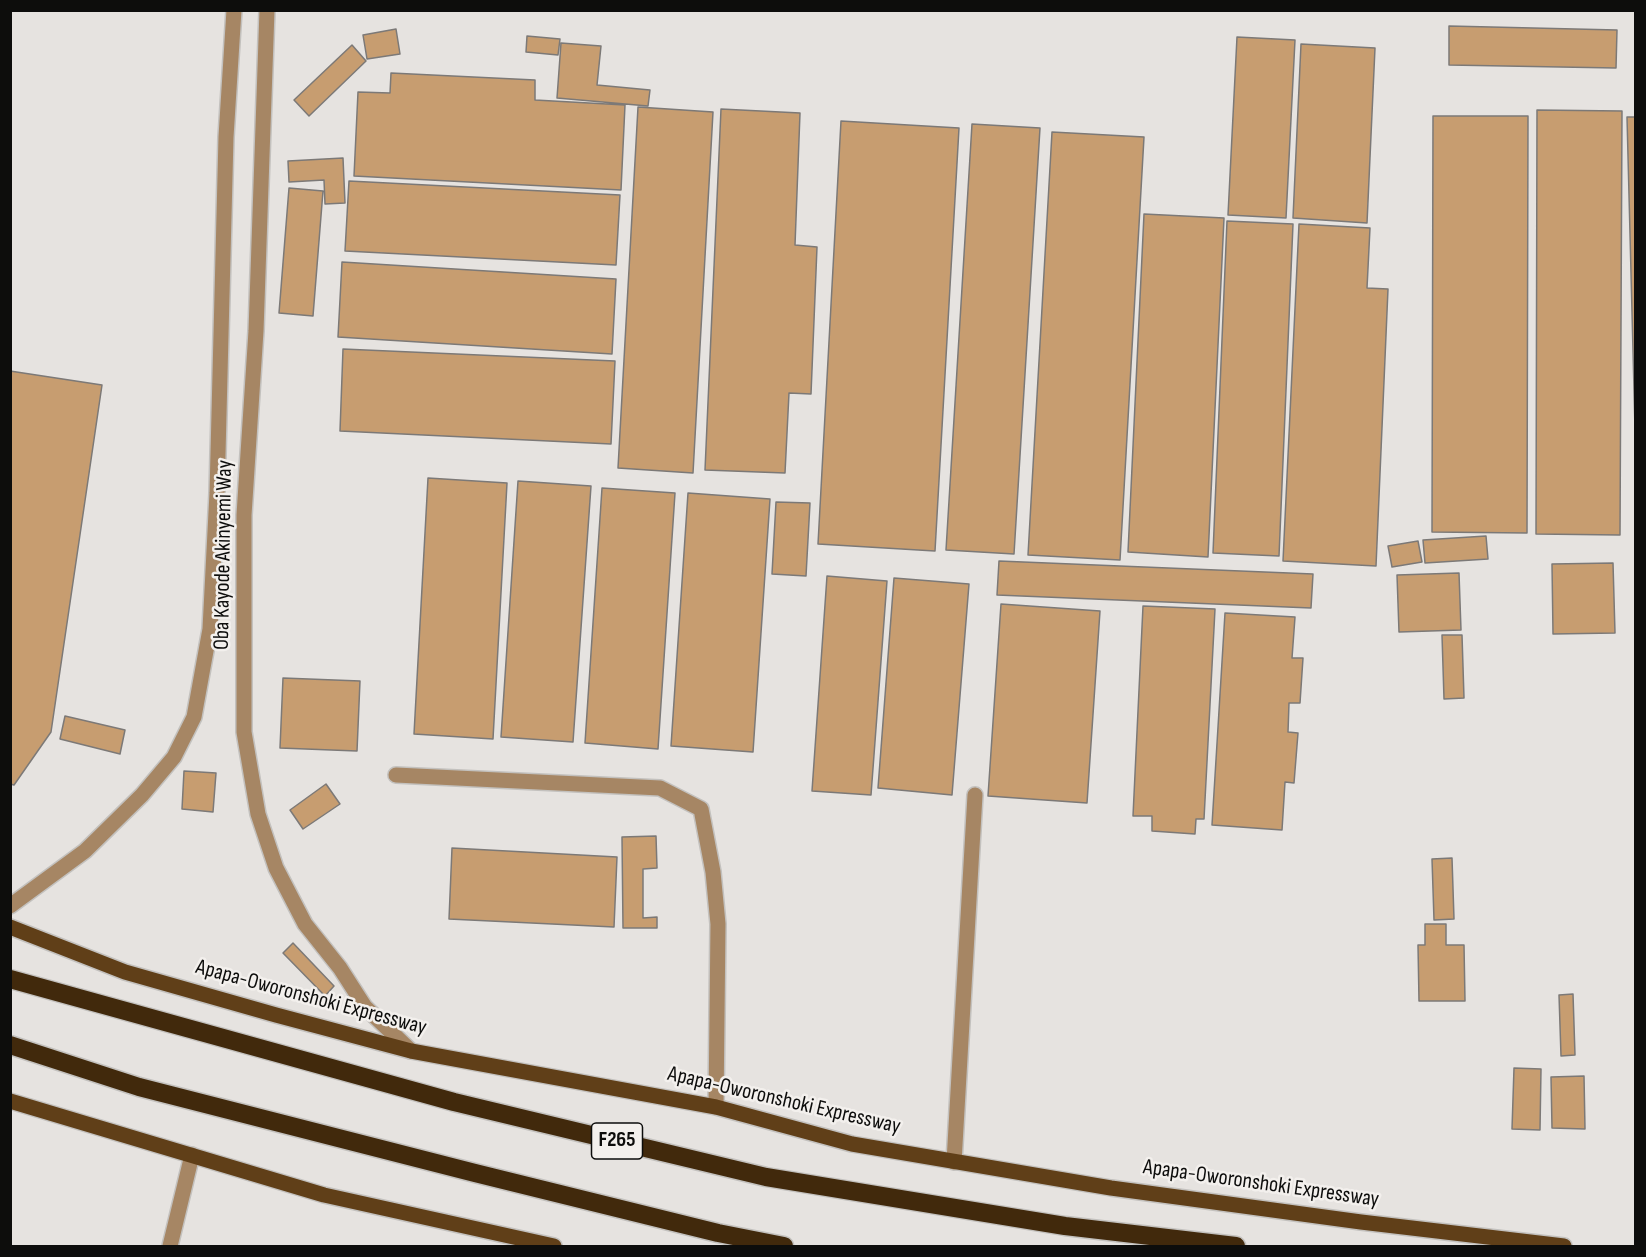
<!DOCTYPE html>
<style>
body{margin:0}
#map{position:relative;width:1646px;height:1257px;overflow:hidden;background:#e6e3e0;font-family:"Sofia Sans Condensed",sans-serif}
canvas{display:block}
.frame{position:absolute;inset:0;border:12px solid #0d0d0c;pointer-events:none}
</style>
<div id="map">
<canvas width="1646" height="1257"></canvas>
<div class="frame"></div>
</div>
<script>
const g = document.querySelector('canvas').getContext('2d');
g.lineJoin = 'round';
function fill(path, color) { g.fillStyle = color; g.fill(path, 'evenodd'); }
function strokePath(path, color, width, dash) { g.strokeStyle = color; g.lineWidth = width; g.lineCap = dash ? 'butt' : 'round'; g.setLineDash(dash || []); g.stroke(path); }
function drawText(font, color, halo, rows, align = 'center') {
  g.font = font + ' "Sofia Sans Condensed",sans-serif'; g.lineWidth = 5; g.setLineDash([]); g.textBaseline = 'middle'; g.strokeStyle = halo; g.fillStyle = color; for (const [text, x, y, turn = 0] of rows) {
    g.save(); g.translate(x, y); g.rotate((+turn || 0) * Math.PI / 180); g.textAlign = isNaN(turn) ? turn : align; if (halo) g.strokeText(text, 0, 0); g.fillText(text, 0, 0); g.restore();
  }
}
const building = new Path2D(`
 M1449,26L1617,30L1616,68L1449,65Z
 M396,29L400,54L367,59L363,35Z
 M527,36L560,39L558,55L526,52Z
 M1237,37L1295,40L1286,218L1228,215Z
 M561,43L601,46L597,85L650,90L648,106L557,98Z
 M1301,44L1375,48L1367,223L1293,218Z
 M352,45L366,61L309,116L294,100Z
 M391,73L535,80V100L625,105L621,190L354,176L358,92L390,93Z
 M638,107L713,112L693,473L618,468Z
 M721,109L800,113L795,245L817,247L811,394L789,393L785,473L705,470Z
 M1537,110L1622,111L1620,535L1536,534Z
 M1433,116H1528L1527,533L1432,532Z
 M1627,117H1636V468Z
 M841,121L959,128L935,551L818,544Z
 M972,124L1040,128L1014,554L946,550Z
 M1052,132L1144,137L1120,560L1028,555Z
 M343,158L345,203L325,204L324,180L289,182L288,161Z
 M349,181L620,195L616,265L345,251Z
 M289,188L323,191L313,316L279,313Z
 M1144,214L1224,218L1208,557L1128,552Z
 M1227,221L1293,224L1279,556L1213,553Z
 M1299,224L1370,228L1367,288L1388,289L1376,566L1283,561Z
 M342,262L616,279L612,354L338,337Z
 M343,349L615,361L611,444L340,431Z
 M10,371L102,385L51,732L14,785L10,784Z
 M428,478L507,483L493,739L414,734Z
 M518,481L591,486L573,742L501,737Z
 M602,488L675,493L658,749L585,743Z
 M688,493L770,499L753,752L671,746Z
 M776,502L810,503L806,576L772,574Z
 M1486,536L1488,559L1425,563L1423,540Z
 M1418,541L1422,562L1392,567L1388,546Z
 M999,561L1313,574L1311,608L997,595Z
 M1613,563L1615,633L1553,634L1552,564Z
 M1459,573L1461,630L1399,632L1397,575Z
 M827,576L887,581L871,795L812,791Z
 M894,578L969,584L952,795L878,788Z
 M1001,604L1100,611L1087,803L988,796Z
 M1143,606L1215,609L1204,819H1196L1195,834L1152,831V816H1133Z
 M1225,613L1295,617L1292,658H1303L1300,703H1289L1288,732L1298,733L1294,783L1285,782L1282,830L1212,825Z
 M1442,635H1462L1464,698L1444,699Z
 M283,678L360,681L357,751L280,748Z
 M65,716L125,730L120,754L60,739Z
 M184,771L216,773L213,812L182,809Z
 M326,784L340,804L303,829L290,810Z
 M656,836L657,868L643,869V918L657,917V928H623L622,837Z
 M452,848L617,857L614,927L449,919Z
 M1452,858L1454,919L1434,920L1432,859Z
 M1425,924H1446V945H1464L1465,1001H1419L1418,945H1425Z
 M293,943L334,986L325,996L283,953Z
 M1573,994L1575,1055L1561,1056L1559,995Z
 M1514,1068L1541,1069L1540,1130L1512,1129Z
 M1584,1076L1585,1129L1552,1128L1551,1077Z`);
fill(building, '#c79d70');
strokePath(building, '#7c7977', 1.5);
const service = new Path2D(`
 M396,775L660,788L701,809L713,872L718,924L716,1107
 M954,1162L975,795
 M170,1246L192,1155`);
const minor = new Path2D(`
 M267,10L256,331L244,515V732L258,814L276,868L305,924L340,968L365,1007L411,1051
 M10,906L85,851L142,795L174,757L194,717L210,629L217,493L226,137L234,10`);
const primary = new Path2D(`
 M10,927L125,972L276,1015L411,1051L716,1107L852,1144L1111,1188L1361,1222L1564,1246
 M10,1101L324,1195L554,1246`);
const motorway = new Path2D(`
 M10,979L454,1102L766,1177L1065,1226L1236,1246
 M10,1045L139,1087L475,1173L718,1233L784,1246`);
strokePath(service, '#c3c1be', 18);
strokePath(minor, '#c3c1be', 18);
strokePath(primary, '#c3c1be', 18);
strokePath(motorway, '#c3c1be', 21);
strokePath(service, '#a68664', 15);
strokePath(minor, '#a68664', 15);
strokePath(primary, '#603f18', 15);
strokePath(motorway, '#41290c', 18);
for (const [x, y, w] of [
 [617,1141,51]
]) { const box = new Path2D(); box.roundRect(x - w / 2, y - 18, w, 36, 4.5); g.fillStyle = '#f3f0ed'; g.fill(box); strokePath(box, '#0d0d0c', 1.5); }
drawText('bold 21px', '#0d0d0c', null, [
 ["F265",617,1141]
]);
drawText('22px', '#0d0d0c', '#f3f0ed', [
 ["Oba Kayode Akinyemi Way",224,555,-89],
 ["Apapa-Oworonshoki Expressway",311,998,15],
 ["Apapa-Oworonshoki Expressway",784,1101,13],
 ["Apapa-Oworonshoki Expressway",1261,1184,8]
]);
</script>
